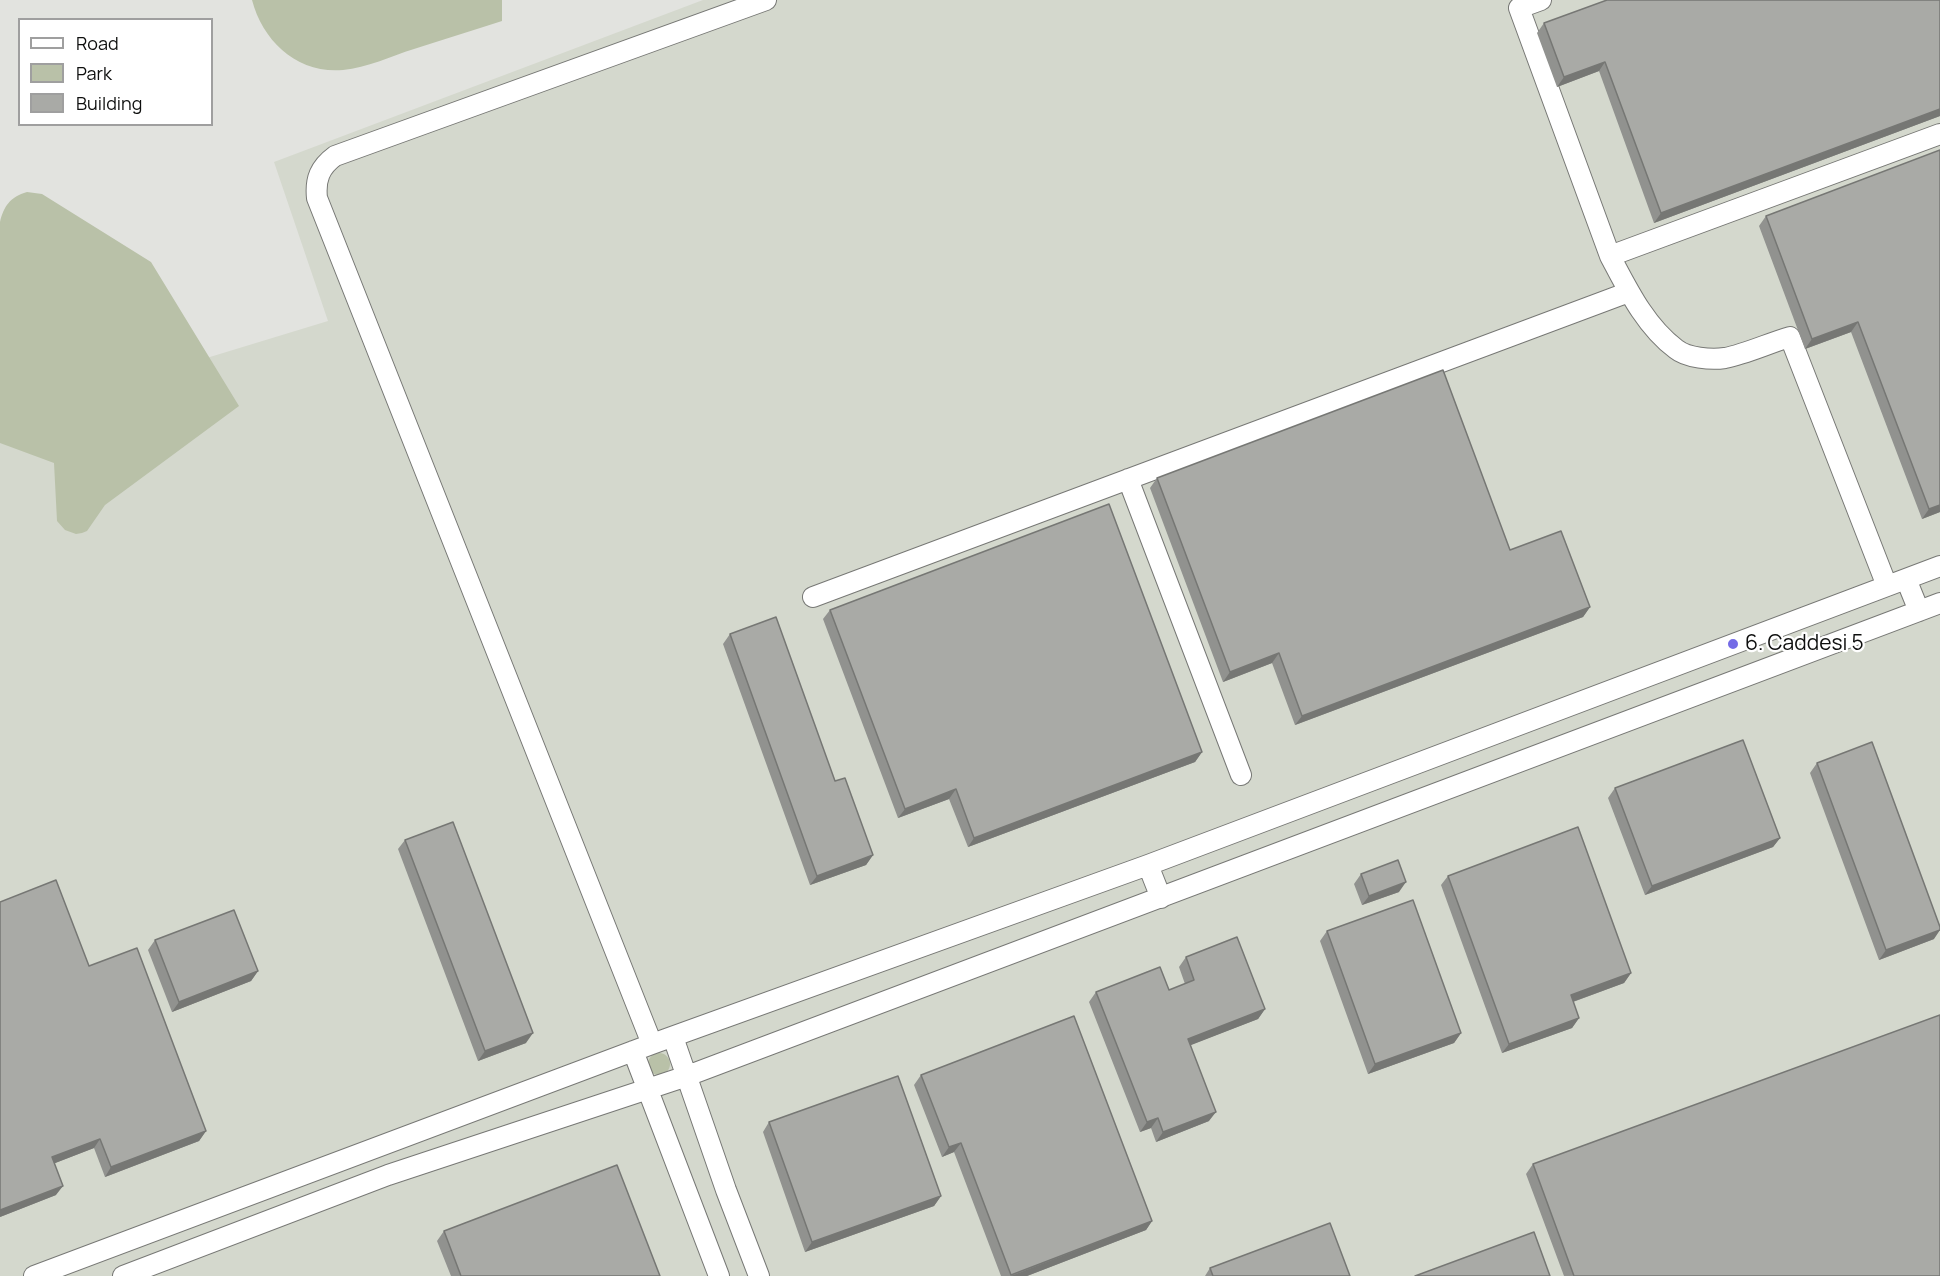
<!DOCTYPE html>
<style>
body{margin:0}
#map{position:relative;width:1940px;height:1276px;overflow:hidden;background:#e2e3df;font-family:Manrope,sans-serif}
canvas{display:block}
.legend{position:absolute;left:18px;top:18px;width:195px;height:108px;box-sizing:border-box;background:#fff;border:2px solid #9f9f9f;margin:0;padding:8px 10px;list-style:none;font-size:18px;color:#0e0f0e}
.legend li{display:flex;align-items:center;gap:12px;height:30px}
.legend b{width:30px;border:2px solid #9f9f9f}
</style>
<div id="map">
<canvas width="1940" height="1276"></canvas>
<ul class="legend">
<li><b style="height:8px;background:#fff"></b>Road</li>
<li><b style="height:16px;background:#b9c1a8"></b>Park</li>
<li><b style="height:16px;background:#a9aaa6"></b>Building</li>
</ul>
</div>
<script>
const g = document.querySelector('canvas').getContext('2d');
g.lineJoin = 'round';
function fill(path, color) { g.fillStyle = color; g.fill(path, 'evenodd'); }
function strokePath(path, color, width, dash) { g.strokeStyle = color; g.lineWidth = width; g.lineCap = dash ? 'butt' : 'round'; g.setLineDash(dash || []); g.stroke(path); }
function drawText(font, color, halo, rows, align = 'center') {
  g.font = font + ' Manrope,sans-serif'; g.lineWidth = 4.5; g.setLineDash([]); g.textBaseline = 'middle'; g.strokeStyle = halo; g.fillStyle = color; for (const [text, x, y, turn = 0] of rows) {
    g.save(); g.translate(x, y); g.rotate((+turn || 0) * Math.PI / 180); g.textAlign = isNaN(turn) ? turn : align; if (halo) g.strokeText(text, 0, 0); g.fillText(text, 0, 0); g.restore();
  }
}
fill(new Path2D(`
 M703,0H1940V1276H0V421L328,321L274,162Z`), '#d4d8cd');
fill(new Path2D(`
 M252,0H502V21C473,30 443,40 414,49C391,56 367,68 343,70C298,74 263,42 252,0Z
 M27,192L42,194L151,262L239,406L105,505L87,531L82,533L76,534L65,530L57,521L54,463L0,443V222C4,206 10,197 27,192Z
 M648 1064a11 11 0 1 1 22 0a11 11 0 1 1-22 0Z`), '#b9c1a8');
const minor = new Path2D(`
 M1541,0L1519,8L1610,256C1627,288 1645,326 1676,349C1687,358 1711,360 1725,358C1746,354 1769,343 1790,337L1887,586
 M1610,256L1940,134
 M1128,479L1241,775
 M1906,579L1919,611
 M813,597L1629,292
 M1148,865L1161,898
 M673,1037L726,1190L759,1276
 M652,1044L317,198C315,179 320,167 335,156L766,0
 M633,1051L719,1276
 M34,1276L652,1044L1148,865L1940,566
 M123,1276L388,1175L687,1076L1940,603`);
strokePath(minor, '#777875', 22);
strokePath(minor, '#fff', 20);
fill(new Path2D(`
 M1940,0V116L1654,223L1599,71L1557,87L1537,33L1544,23Z
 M1940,150V512L1922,519L1851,332L1805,349L1759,226L1766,216Z
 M1157,478L1510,550L1590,607L1583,617L1295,725L1272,663L1223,682L1150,488Z
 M830,610L1202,752L1195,762L968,847L949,799L898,818L823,619Z
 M730,634L835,781L873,855L866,865L810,885L723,644Z
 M1817,763L1934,939L1879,960L1810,773Z
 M1615,788L1780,838L1773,847L1645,895L1608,798Z
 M405,840L526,1043L478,1061L398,849Z
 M1361,874L1399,892L1362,905L1354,884Z
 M1448,876L1631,973L1624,983L1573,1002L1579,1018L1572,1028L1502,1053L1441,885Z
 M1327,931L1461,1033L1454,1043L1368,1074L1320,941Z
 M155,940L258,971L251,981L172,1012L148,950Z
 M1186,957L1265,1009L1258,1019L1190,1045L1209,1121L1156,1142L1151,1128L1140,1132L1089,1002L1096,992L1169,990L1185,984L1179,967Z
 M89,966L206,1131L199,1141L105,1177L94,1148L55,1163L56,1195L0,1217Z
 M921,1075L1152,1221L1146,1230L1027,1276H1001L954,1152L942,1157L914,1085Z
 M769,1122L941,1196L934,1206L805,1252L763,1132Z
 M1533,1164L1940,1276H1564L1526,1174Z
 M444,1231L660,1276H451L437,1241Z
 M1210,1268L1350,1276H1205Z`), '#91928f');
fill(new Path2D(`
 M1605,62L1599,71L1557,87L1564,77Z
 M1940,109V116L1654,223L1661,213Z
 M1858,322L1851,332L1805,349L1812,339Z
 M1940,505V512L1922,519L1929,509Z
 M1590,607L1583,617L1295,725L1302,716Z
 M1279,653L1272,663L1223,682L1230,672Z
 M1202,752L1195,762L968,847L974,838Z
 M956,789L949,799L898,818L905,809Z
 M1780,838L1773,847L1645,895L1652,886Z
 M873,855L866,865L810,885L817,876Z
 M1406,882L1399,892L1362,905L1369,896Z
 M1940,930L1934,939L1879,960L1886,950Z
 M258,971L251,981L172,1012L179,1002Z
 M1631,973L1624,983L1564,1005L1571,995Z
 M1265,1009L1258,1019L1181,1049L1188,1039Z
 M1579,1018L1572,1028L1502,1053L1509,1044Z
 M533,1033L526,1043L478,1061L485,1051Z
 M1461,1033L1454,1043L1368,1074L1375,1064Z
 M1216,1112L1209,1121L1156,1142L1163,1132Z
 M1158,1118L1151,1128L1140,1132L1147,1122Z
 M206,1131L199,1141L105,1177L111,1167Z
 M100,1139L94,1148L45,1167L52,1157Z
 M961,1143L954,1152L942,1157L949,1147Z
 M63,1186L56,1195L0,1217V1210Z
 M941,1196L934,1206L805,1252L812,1242Z
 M1152,1221L1146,1230L1027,1276H1011Z`), '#767774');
const building = new Path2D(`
 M1607,0H1940V109L1661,213L1605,62L1564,77L1544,23Z
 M1940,150V505L1929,509L1858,322L1812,339L1766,216Z
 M1443,370L1510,550L1561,531L1590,607L1302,716L1279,653L1230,672L1157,478Z
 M1109,504L1202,752L974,838L956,789L905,809L830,610Z
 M776,617L835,781L845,778L873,855L817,876L730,634Z
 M1743,740L1780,838L1652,886L1615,788Z
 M1872,742L1940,927V930L1886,950L1817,763Z
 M453,822L533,1033L485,1051L405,840Z
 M1578,827L1631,973L1571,995L1579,1018L1509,1044L1448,876Z
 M1398,860L1406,882L1369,896L1361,874Z
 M56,880L89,966L137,948L206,1131L111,1167L100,1139L52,1157L63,1186L0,1210V902Z
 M1413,900L1461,1033L1375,1064L1327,931Z
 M234,910L258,971L179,1002L155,940Z
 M1237,937L1265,1009L1188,1039L1216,1112L1163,1132L1158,1118L1147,1122L1096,992L1160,967L1169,990L1194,980L1186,957Z
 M1940,1015V1276H1574L1533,1164Z
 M1074,1016L1152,1221L1011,1275L961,1143L949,1147L921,1075Z
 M898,1076L941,1196L812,1242L769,1122Z
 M617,1165L660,1276H461L444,1231Z
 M1330,1223L1350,1276H1213L1210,1268Z
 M1534,1232L1550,1276H1415Z`);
fill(building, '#a9aaa6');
strokePath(building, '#767774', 1.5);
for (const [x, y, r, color] of [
 [1733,644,6,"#746be6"]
]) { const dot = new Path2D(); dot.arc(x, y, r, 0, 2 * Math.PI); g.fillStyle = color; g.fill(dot); strokePath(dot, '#fff', 2); }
drawText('21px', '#0e0f0e', '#fff', [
 ["6. Caddesi 5",1745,644]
], 'left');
</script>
